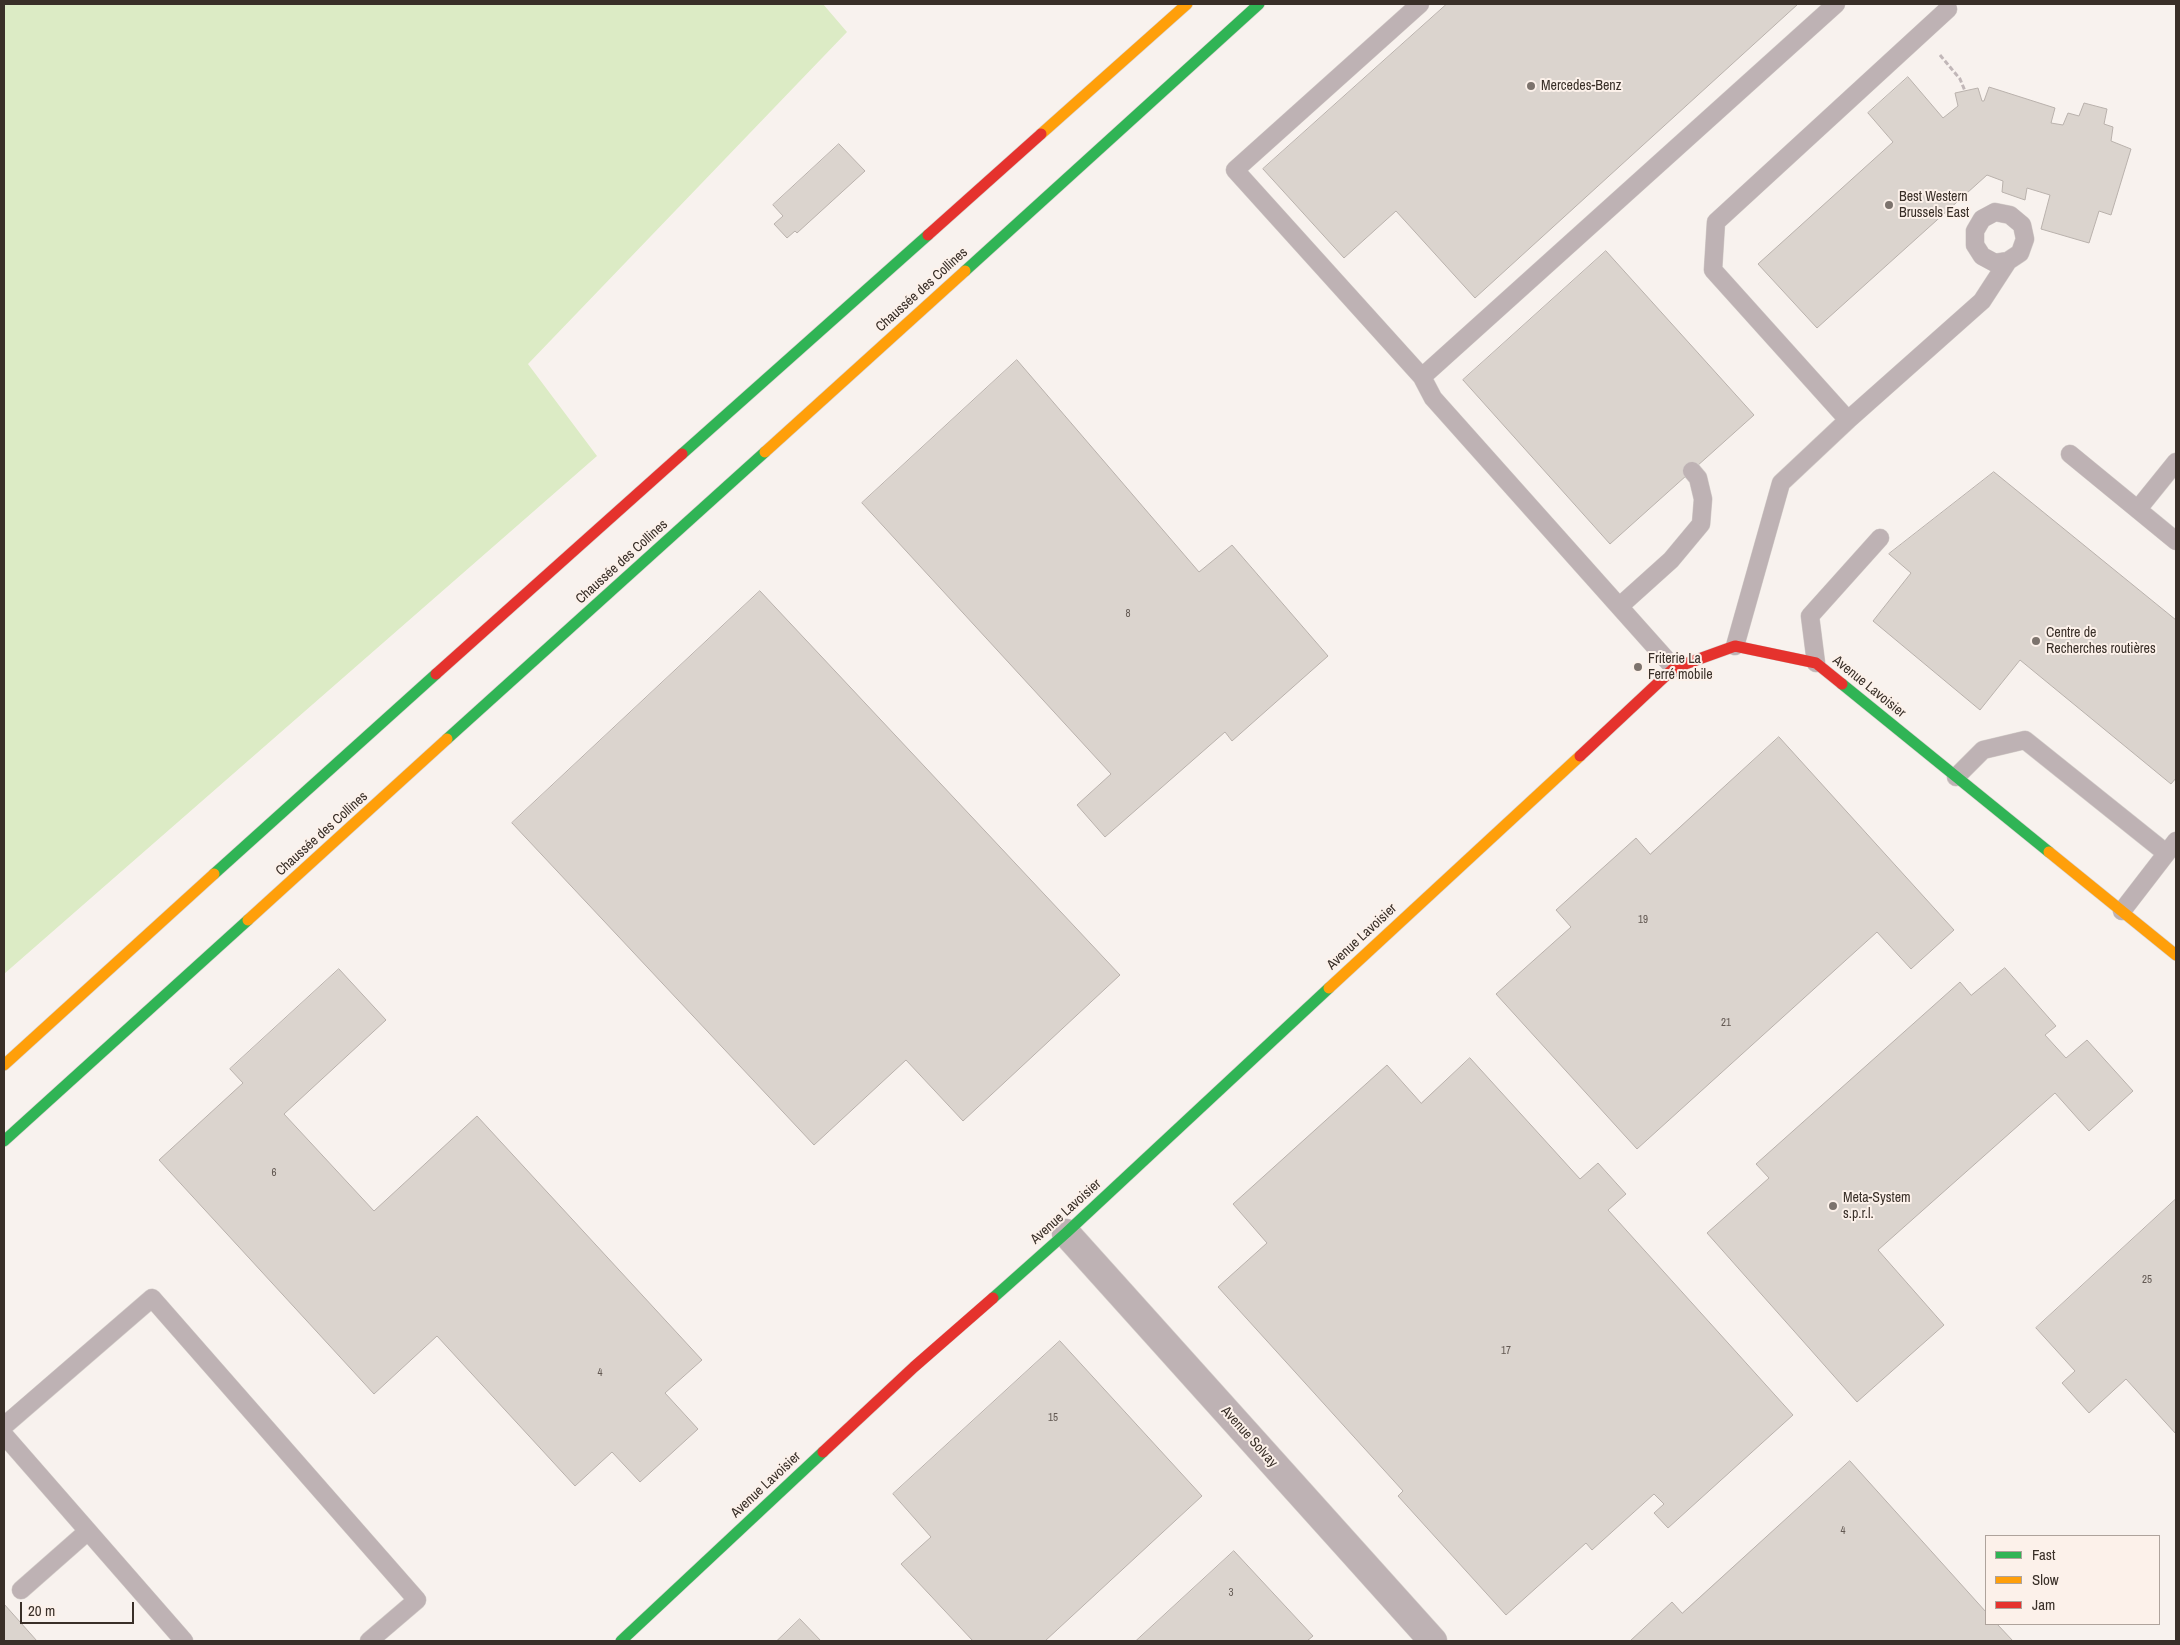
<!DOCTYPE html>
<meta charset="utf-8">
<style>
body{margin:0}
#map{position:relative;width:2180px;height:1645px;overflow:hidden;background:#f8f2ee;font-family:"Archivo Narrow",sans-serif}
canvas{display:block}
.frame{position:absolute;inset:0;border:5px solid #392f28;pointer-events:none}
.legend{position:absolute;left:1985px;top:1535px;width:175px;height:90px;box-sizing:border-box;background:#fcf1ea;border:1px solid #aea39c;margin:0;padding:6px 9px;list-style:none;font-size:15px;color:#392f28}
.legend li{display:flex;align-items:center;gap:10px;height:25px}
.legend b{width:25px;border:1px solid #aea39c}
.scale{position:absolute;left:20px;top:1602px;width:114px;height:22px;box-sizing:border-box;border:2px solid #392f28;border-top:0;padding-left:6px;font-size:15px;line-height:18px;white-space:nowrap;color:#392f28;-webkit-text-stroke:4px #fcf1ea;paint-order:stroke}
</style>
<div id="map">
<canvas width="2180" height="1645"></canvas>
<div class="frame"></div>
<ul class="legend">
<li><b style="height:6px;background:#30b455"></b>Fast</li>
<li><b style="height:6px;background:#ff9f0a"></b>Slow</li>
<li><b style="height:6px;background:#e5322d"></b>Jam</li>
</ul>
<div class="scale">20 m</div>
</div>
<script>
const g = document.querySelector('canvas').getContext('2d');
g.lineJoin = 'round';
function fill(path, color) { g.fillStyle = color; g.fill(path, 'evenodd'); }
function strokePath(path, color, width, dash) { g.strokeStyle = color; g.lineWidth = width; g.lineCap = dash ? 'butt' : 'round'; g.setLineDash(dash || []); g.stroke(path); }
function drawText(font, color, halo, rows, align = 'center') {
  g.font = font + ' "Archivo Narrow",sans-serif'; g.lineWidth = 4; g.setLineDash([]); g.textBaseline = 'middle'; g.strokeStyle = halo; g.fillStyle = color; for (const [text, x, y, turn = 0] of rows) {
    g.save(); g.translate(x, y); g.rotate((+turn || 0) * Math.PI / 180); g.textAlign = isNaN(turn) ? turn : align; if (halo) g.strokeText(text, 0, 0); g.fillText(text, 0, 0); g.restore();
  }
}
fill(new Path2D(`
 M4,4H823L847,32L528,364L597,456L4,974Z`), '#dcebc5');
const building = new Path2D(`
 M1447,4H1798L1475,298L1396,211L1344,258L1263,169Z
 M1908,77L1943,118L1958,106L1955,93L1978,88L1982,101H1984L1989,87L2055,108L2051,123L2063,125L2068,113L2079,116L2084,103L2107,109L2104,124L2113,127L2111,141L2131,149L2111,215L2099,211L2089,243L2041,229L2050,195L2027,188L2025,200L2002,192L2003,181L1987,175L1817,328L1758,264L1893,142L1868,113Z
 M839,144L865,171L797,233L795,231L787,238L774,224L783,216L773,205Z
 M1606,251L1754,415L1610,544L1463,380Z
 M1017,360L1199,572L1232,545L1328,656L1232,741L1225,732L1105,837L1077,805L1111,774L862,503Z
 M1994,472L2176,620V778L2171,784L2020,660L1980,710L1873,621L1911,573L1889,554Z
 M760,591L1120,975L963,1121L906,1060L814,1145L512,823Z
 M1779,737L1954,930L1911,969L1877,932L1637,1149L1496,994L1571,927L1556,910L1636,838L1650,854Z
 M2005,968L2056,1026L2045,1035L2066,1058L2087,1040L2133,1091L2089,1131L2055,1093L1878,1250L1944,1325L1857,1402L1707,1233L1769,1178L1756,1164L1960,982L1971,995Z
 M339,969L386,1020L284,1114L374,1211L477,1116L702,1360L665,1393L698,1429L640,1482L612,1452L575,1486L437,1336L374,1394L159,1160L243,1083L230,1069Z
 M1470,1058L1580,1179L1598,1163L1626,1194L1608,1210L1793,1415L1668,1528L1654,1513L1664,1504L1654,1494L1592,1550L1586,1543L1506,1615L1398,1496L1403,1491L1218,1287L1267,1243L1233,1204L1387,1065L1421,1103Z
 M2176,1199V1434L2126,1379L2089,1413L2062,1383L2075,1371L2036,1328Z
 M1060,1341L1202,1496L1045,1641H973L901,1564L931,1537L893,1494Z
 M1850,1461L1986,1612V1624H1997L2013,1641H1630L1672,1602L1682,1613Z
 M1234,1551L1313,1636L1307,1641H1136Z
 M4,1604L37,1641H4Z
 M800,1619L821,1641H777Z`);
fill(building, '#dbd4ce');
strokePath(building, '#b9b1ac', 1);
const lane = new Path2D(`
 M1420,4L1235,170L1422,377L1433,398L1674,668
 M1422,377L1836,4
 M1848,420L1713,270L1716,222L1948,9
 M2070,454L2176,541
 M2138,509L2176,462
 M1621,605L1671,560L1701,524L1703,499L1698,478L1692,471
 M1735,646L1781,483L1848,420L1982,301L2008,261L2020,253L2025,239L2022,225L2010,215L1995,212L1982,219L1975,231V245L1982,256L1995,263L2008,261
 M1816,663L1810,616L1880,538
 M1956,777L1983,750L2025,740L2166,853
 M2122,911L2176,841
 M4,1426L152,1298L417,1600L369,1641
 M4,1435L184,1641
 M21,1590L88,1531`);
const street = new Path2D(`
 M1066,1233L1433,1641`);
const fast = new Path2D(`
 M965,271L1259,4
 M682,454L928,235
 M1842,684L2049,852
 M447,739L765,452
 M214,874L436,674
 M4,1141L248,920
 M993,1298L1066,1233L1329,988
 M621,1641L823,1452`);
const slow = new Path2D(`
 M1041,134L1187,4
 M765,452L965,271
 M2049,852L2176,955
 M248,920L447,739
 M1329,988L1580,756
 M4,1065L214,874`);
const jam = new Path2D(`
 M928,235L1041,134
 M436,674L682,454
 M1580,756L1674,668L1735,646L1816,663L1842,684
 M823,1452L914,1367L993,1298`);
strokePath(lane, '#d5cfcb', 19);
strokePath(street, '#d5cfcb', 29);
strokePath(fast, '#d5cfcb', 12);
strokePath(slow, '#d5cfcb', 12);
strokePath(jam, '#d5cfcb', 12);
strokePath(new Path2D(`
 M1940,55L1960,79L1965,91`), '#c1b7b8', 3, [5, 2.5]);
strokePath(lane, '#beb2b4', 18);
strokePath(street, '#beb2b4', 28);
strokePath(fast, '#30b455', 11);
strokePath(slow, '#ff9f0a', 11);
strokePath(jam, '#e5322d', 11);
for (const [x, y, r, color] of [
 [1531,86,5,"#7c736d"],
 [1889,205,5,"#7c736d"],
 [2036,641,5,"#7c736d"],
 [1638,667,5,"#7c736d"],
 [1833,1206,5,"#7c736d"]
]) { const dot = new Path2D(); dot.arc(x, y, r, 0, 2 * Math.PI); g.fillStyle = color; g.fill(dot); strokePath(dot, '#fcf1ea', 2); }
drawText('11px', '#625852', null, [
 ["8",1128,614],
 ["19",1643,920],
 ["21",1726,1023],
 ["6",274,1173],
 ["25",2147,1280],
 ["17",1506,1351],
 ["4",600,1373],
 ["15",1053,1418],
 ["4",1843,1531],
 ["3",1231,1593]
]);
drawText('14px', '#392f28', '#fcf1ea', [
 ["Mercedes-Benz",1541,86],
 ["Best Western",1899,197],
 ["Brussels East",1899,213],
 ["Centre de",2046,633],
 ["Recherches routières",2046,649],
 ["Friterie La",1648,659],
 ["Ferré mobile",1648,675],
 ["Meta-System",1843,1198],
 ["s.p.r.l.",1843,1214]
], 'left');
drawText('14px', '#392f28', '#fcf1ea', [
 ["Chaussée des Collines",922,290,-42],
 ["Chaussée des Collines",622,562,-42],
 ["Avenue Lavoisier",1869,687,39],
 ["Chaussée des Collines",322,834,-42],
 ["Avenue Lavoisier",1362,937,-43],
 ["Avenue Lavoisier",1066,1212,-42],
 ["Avenue Solvay",1249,1437,48],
 ["Avenue Lavoisier",766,1485,-43]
]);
</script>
